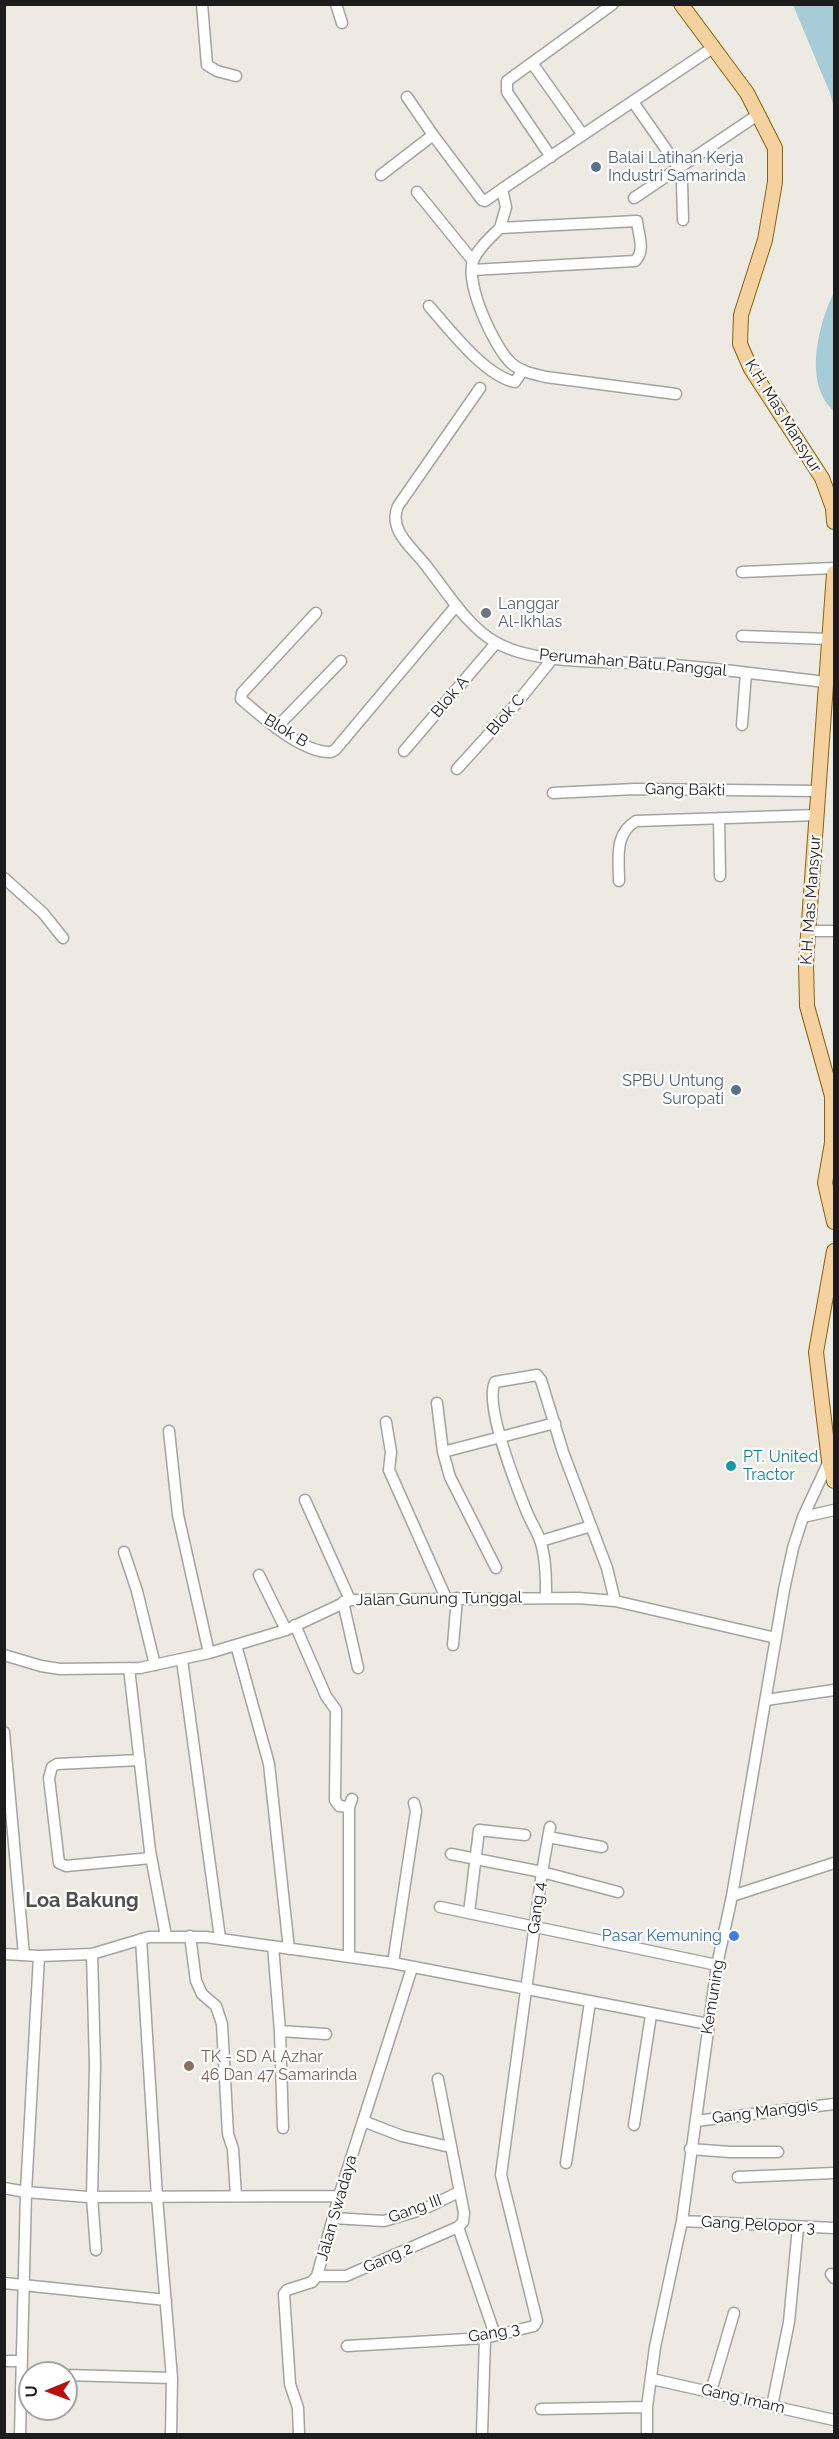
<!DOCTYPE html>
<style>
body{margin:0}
#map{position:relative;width:839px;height:2439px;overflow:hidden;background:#edeae3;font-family:Raleway,sans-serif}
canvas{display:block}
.frame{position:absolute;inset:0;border:6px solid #1c1c1c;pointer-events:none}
.north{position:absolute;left:18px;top:2361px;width:60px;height:60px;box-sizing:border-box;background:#fff;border:2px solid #a4a4a4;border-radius:50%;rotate:269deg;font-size:16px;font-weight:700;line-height:24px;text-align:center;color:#1c1c1c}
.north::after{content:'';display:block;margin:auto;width:21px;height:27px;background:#bc0f0d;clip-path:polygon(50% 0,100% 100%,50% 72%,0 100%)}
</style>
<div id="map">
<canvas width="839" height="2439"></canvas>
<div class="frame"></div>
<div class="north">U</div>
</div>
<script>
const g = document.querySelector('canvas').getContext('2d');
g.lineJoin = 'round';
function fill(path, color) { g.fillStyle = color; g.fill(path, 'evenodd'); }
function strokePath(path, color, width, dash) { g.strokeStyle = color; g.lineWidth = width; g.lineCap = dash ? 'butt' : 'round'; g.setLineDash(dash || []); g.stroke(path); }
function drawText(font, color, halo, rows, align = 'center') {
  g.font = font + ' Raleway,sans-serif'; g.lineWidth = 4.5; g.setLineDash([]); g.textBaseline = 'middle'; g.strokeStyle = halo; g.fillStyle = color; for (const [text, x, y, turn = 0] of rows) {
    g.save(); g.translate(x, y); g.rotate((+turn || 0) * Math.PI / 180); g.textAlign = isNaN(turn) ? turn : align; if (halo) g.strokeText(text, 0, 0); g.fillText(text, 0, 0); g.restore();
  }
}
fill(new Path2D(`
 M793,5H834V108L830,93Z
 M834,292V411C803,384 818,325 834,292Z`), '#a6ccd8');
const minor = new Path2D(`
 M202,4L207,65L217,71L236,76
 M336,4L342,23
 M532,63L583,135
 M633,102L675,162L682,182L683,220
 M433,135L482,200L485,201L502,189
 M551,157L507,92V81L613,4
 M381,175L433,135L407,97
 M417,192L473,261
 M634,198L759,114
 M500,228C491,237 478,248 473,261C465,284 494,347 511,363C521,372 534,374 546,377L676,394
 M472,270L635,261C646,251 638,234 637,221L500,228L506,207L502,189L714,47
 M429,306C449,329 485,376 515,382L523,370
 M480,388L398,506C388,529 410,546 424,563C445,589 467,627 497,643C538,666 616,661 663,664C717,668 771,676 825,682
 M742,572L834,568
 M316,613L242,693L241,699C262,717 302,753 331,752L335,750L456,606
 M742,636L829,639
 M742,725L746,673
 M276,728L341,661
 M404,751L496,643
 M457,769L516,704L553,658
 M553,793L635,789L818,791
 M719,818L720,876
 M4,878L43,913L63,938
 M619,881C619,858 614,834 636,821L817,815
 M807,931H834
 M437,1403L443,1452
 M386,1422L391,1452L389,1470L446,1598
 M169,1431L178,1515L209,1653
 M305,1500L350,1600
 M803,1517L834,1510
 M541,1541L591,1526
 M124,1552L137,1591L155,1665
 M496,1568L450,1477L443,1452L555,1423
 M259,1575L286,1630
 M546,1598C546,1579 546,1561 541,1543C538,1532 530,1521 526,1510C516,1485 484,1405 495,1382L537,1375L541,1380L563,1452L607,1568L615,1601
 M343,1602L358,1668
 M295,1625L326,1696L336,1710L335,1800L339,1806L349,1807
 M236,1645L269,1764L289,1949
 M453,1645L457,1598
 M4,1655L41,1666L60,1669L140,1668L209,1653L286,1630L350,1600L578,1598L615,1601L776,1638
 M182,1660L220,1938
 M129,1668L150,1851L166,1936
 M766,1700L834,1690
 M4,1732L24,1955
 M140,1760L57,1764L52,1767L49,1778L59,1863L66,1866L151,1858
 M548,1837L602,1847
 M451,1854L542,1872L618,1892
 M732,1896L834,1863
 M440,1907L717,1965
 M469,1913L479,1830L525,1835
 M190,1936L196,1981L202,1994L216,2006L222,2024L228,2134L233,2149L236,2196
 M141,1939L157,2197L172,2378L171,2434
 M273,1946L280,2031L283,2128
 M4,1954L39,1956L92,1954L149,1937H206L393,1963L708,2024
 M92,1954L95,2065L92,2197L96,2250
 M349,1957V1807L352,1799
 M393,1963L416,1811L414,1803
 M280,2031L326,2034
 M438,2079L464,2213L463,2222L458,2227L495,2335
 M363,2121L402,2136L450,2147
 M696,2121L834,2104
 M634,2125L651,2015
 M690,2149L730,2152H778
 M566,2163L590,2002
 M738,2177L834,2173
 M4,2188L26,2192L88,2197L339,2196
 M333,2218L384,2221L424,2209L459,2192
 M682,2221L834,2228
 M831,2274L834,2278
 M317,2276H346L458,2227
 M4,2283L166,2300
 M347,2346L485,2338L534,2326L537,2321L501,2175L542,1872L550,1827
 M4,2361H22
 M66,2375L172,2378
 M652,2379L834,2420
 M711,2391L734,2313
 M772,2406L789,2322L798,2227
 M541,2409L647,2407
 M20,2434L26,2192L39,1956
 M299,2434L298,2408L290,2384L284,2294L287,2290L312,2282L317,2276L339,2196L412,1968
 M482,2434L485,2338
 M647,2434V2407L655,2347L682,2221L717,1965L732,1896L784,1590L793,1548L803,1517L829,1461`);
const major = new Path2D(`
 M681,4L747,93L775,148V182L765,240L741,315L740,344L751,369L822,478L833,508L834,522
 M834,573L806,963L807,1006L832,1096V1143L825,1183L834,1222
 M834,1251L816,1352L829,1461L834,1481`);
strokePath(minor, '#a3a3a3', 13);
strokePath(major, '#8b620a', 16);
strokePath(minor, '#fff', 10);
strokePath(major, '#f5d1a0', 14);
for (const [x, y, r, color] of [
 [596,167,6,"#5c6f8a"],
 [486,613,6,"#6b7280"],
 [736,1090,6,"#5c6f8a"],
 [731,1466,6,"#0f9aa8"],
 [734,1936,6,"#3f7fe0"],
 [189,2066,6,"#8d6e63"]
]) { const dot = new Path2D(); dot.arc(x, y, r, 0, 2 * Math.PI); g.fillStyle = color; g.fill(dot); strokePath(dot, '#fff', 2); }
drawText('16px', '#4e5e75', '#fff', [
 ["Balai Latihan Kerja",608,158],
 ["Industri Samarinda",608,176],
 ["SPBU Untung",724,1081,"right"],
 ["Suropati",724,1099,"right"]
], 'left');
drawText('16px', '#1c1c1c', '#fff', [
 ["K.H. Mas Mansyur",783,416,58],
 ["Perumahan Batu Panggal",633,663,5],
 ["Blok A",450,697,-50],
 ["Blok C",506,715,-49],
 ["Blok B",286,731,31],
 ["Gang Bakti",685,790,1],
 ["K.H. Mas Mansyur",811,900,-86],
 ["Jalan Gunung Tunggal",439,1599,-1],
 ["Gang 4",537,1908,-83],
 ["Kemuning",713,1997,-81],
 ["Gang Manggis",765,2112,-7],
 ["Jalan Swadaya",337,2208,-74],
 ["Gang III",415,2209,-20],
 ["Gang Pelopor 3",758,2225,3],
 ["Gang 2",388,2258,-24],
 ["Gang 3",494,2333,-10],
 ["Gang Imam",743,2399,13]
]);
drawText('16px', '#5b616d', '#fff', [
 ["Langgar",498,604],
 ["Al-Ikhlas",498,622]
], 'left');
drawText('16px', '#0d838f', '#fff', [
 ["PT. United",743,1457],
 ["Tractor",743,1475]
], 'left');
drawText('16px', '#366cbe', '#fff', [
 ["Pasar Kemuning",722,1936]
], 'right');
drawText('16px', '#785e54', '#fff', [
 ["TK - SD Al Azhar",201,2057],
 ["46 Dan 47 Samarinda",201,2075]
], 'left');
drawText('bold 20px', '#4f4f4f', '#fff', [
 ["Loa Bakung",82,1901]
]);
</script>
